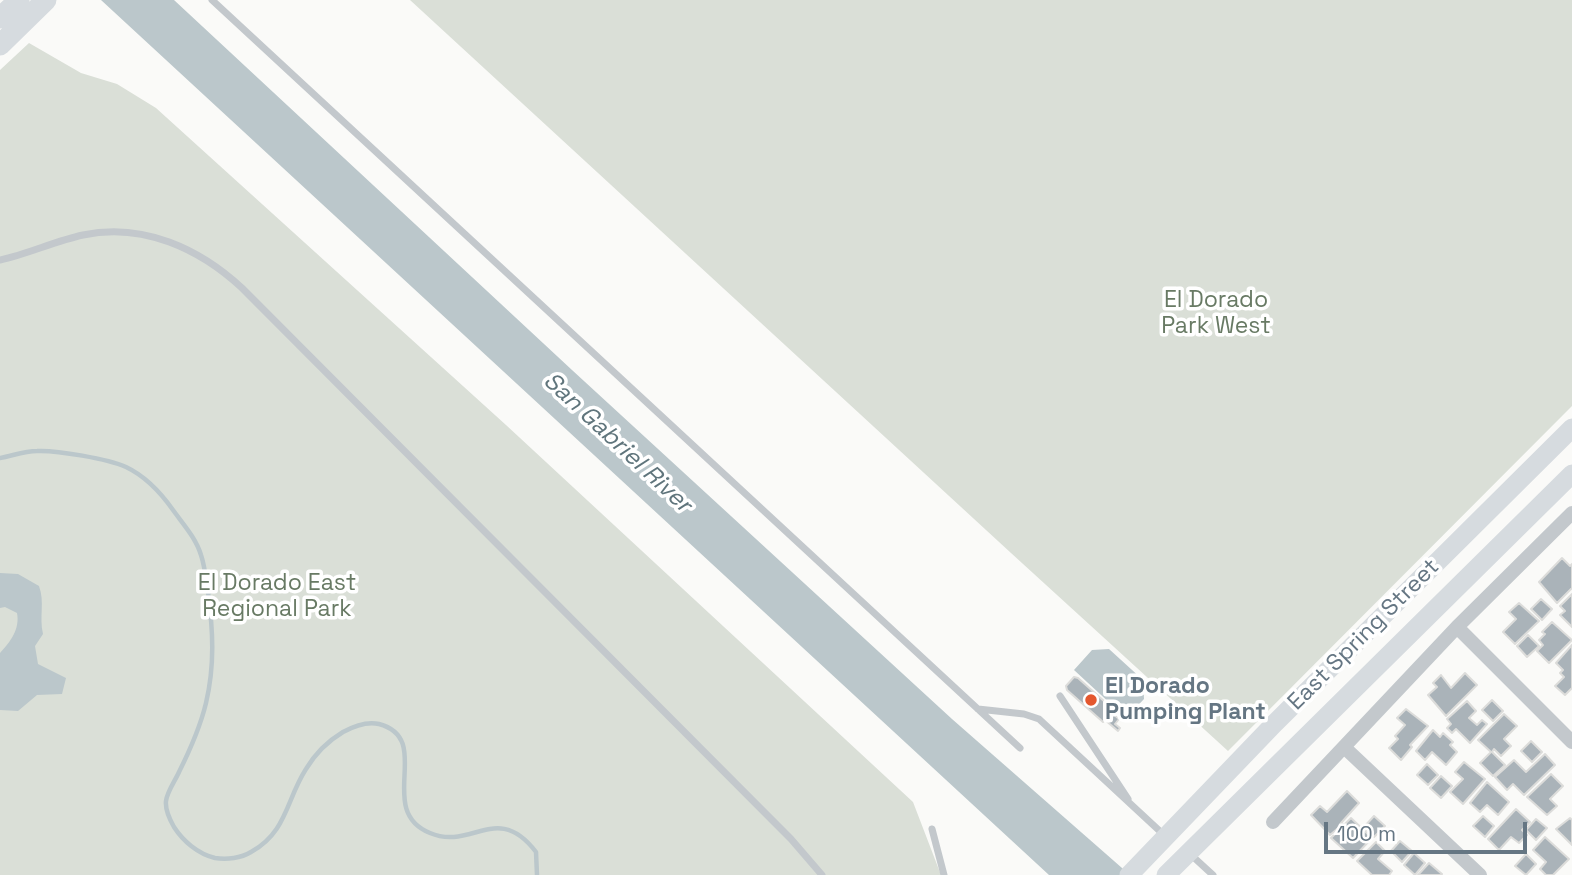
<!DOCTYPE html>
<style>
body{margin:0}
#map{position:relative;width:1572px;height:875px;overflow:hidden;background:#fafaf8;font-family:"Space Grotesk",sans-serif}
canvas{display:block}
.scale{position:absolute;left:1324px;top:822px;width:203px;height:32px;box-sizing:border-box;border:4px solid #657683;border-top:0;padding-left:9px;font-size:21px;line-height:24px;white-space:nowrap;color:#657683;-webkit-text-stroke:5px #fff;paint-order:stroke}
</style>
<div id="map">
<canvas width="1572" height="875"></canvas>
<div class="scale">100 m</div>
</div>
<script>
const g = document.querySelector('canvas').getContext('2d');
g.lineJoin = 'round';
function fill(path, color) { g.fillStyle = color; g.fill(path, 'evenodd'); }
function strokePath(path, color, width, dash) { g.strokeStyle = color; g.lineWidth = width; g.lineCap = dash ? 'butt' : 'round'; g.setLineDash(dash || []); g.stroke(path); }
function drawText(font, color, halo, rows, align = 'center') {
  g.font = font + ' "Space Grotesk",sans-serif'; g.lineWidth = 7; g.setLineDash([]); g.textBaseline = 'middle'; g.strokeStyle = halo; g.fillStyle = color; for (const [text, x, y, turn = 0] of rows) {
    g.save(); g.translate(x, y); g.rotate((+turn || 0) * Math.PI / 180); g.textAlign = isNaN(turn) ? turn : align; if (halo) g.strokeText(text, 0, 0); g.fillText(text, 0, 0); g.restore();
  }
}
fill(new Path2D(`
 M410,0H1572V406L1228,751L1011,553Z
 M29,43L81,73L117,84L156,108L506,425L913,802L941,875H0V70Z`), '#dadfd7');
fill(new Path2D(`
 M101,0H174L572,370L952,719L1130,875H1049Z
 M0,573L18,574L39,586C45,602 39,617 43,634L35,646L38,664L66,678L62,694L37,695L18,711L0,710V653C11,641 20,629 17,613L5,607L0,608Z
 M1109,649L1143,680L1144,699L1126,718L1074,670L1092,650Z`), '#bbc7cb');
strokePath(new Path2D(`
 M0,458C12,456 24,451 37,451C57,450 108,459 126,467C145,476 161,493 173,510C183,524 196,538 201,555C205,567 206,579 208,592C213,630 215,665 206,703C200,728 190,750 179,772C175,781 167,792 166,801C165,810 170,820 174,827C183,841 198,854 215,858C227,860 241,858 251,852C287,832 286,800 306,769C315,754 328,741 343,732C354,726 366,721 379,724C435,739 374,810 430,833C472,851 497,801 536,852L537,875`), '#bbc7cb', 4.5);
const building = new Path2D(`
 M1562,558L1570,566L1572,564V588L1557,603L1539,582Z
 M1572,594V627L1560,615L1565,611L1560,606Z
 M1541,599L1552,609L1542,620L1531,609Z
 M1519,603L1539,621L1515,644L1503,632L1516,619L1509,612Z
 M1552,622L1572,640L1549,663L1537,651L1543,645L1539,640L1545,634L1542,632Z
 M1528,635L1539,646L1527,657L1517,646Z
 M1572,645V688L1565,695L1555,686L1564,677L1560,673L1563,670L1556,663Z
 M1465,673L1477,685L1446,716L1428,695L1437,687L1433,683L1441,675L1451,688Z
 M1074,677L1078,678L1114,710L1112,713L1119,719L1115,724L1120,728L1118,731L1105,720L1103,722L1067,690L1066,686Z
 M1492,700L1503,711L1493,721L1482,710Z
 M1467,701L1476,711L1469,718L1477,725L1482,720L1487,724L1470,743L1456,729L1452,733L1447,728L1451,724L1447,719Z
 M1406,709L1428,726L1410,745L1412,747L1401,760L1389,748L1398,739L1395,736L1405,725L1397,718Z
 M1504,714L1517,726L1504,739L1511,746L1501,756L1494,749L1492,752L1505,765L1493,776L1480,763L1491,752L1478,740Z
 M1433,730L1440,737L1443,733L1453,742L1450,745L1457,752L1446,765L1432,752L1425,760L1416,751Z
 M1531,741L1542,752L1532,762L1521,751Z
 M1545,754L1555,765L1524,795L1513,784L1507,790L1495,777L1514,760L1526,772Z
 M1464,762L1485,779L1463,804L1450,792L1463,779L1455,772Z
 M1427,764L1438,775L1428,785L1417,775Z
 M1551,774L1563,786L1550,799L1557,806L1547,815L1527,797Z
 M1441,776L1452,786L1441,798L1430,788Z
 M1487,782L1509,802L1498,815L1487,805L1480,812L1470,803Z
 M1347,791L1359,803L1341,823L1343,824L1330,835L1311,815L1320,806L1327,812Z
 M1516,809L1530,822L1522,830L1527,835L1519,843L1511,837L1499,850L1488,839Z
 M1374,816L1385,826L1374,837L1364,827Z
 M1483,816L1494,826L1485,837L1473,826Z
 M1351,818L1372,838L1353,858L1331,838Z
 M1570,818L1572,820V845L1556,829Z
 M1536,819L1547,828L1536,840L1526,830Z
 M1545,837L1569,859L1553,875H1546L1540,869L1546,862L1533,850Z
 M1400,841L1412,851L1402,862L1391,851Z
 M1376,842L1385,851L1378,859L1392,871L1389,875H1372L1357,861Z
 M1414,853L1425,863L1415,875L1404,865Z
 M1526,854L1536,864L1526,875L1515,866Z
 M1429,863L1442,874L1441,875H1418Z`);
fill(building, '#aab3b9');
strokePath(building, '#dcdcda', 2);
strokePath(new Path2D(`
 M212,0L1020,748
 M0,260C28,254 55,241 83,235C143,222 200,249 242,288L791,839L822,875
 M1060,696L1128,799
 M978,709L1024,714L1039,719L1164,835
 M932,829L944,875
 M1189,853L1213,875`), '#c3c8cc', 7);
strokePath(new Path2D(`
 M1457,627L1572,742
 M1344,747L1480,875
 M1273,822L1457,627L1572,513`), '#c3c8cc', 14);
strokePath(new Path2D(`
 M1129,875L1275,723L1572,428
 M1166,875L1572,474`), '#d6dbdf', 19);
strokePath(new Path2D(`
 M0,18L19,0
 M0,45L46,0`), '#d6dbdf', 21);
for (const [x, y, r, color] of [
 [1091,700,7,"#e4572e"]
]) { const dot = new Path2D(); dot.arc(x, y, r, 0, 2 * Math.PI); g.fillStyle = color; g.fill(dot); strokePath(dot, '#fff', 2.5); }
drawText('23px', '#687a64', '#fff', [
 ["El Dorado",1216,301],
 ["Park West",1216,327],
 ["El Dorado East",277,584],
 ["Regional Park",277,610]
]);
drawText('23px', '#657683', '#fff', [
 ["East Spring Street",1364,635,-45]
]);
drawText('bold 23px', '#657683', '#fff', [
 ["El Dorado",1105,687],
 ["Pumping Plant",1105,713]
], 'left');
drawText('italic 24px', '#60757c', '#fff', [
 ["San Gabriel River",617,443,43]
]);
</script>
